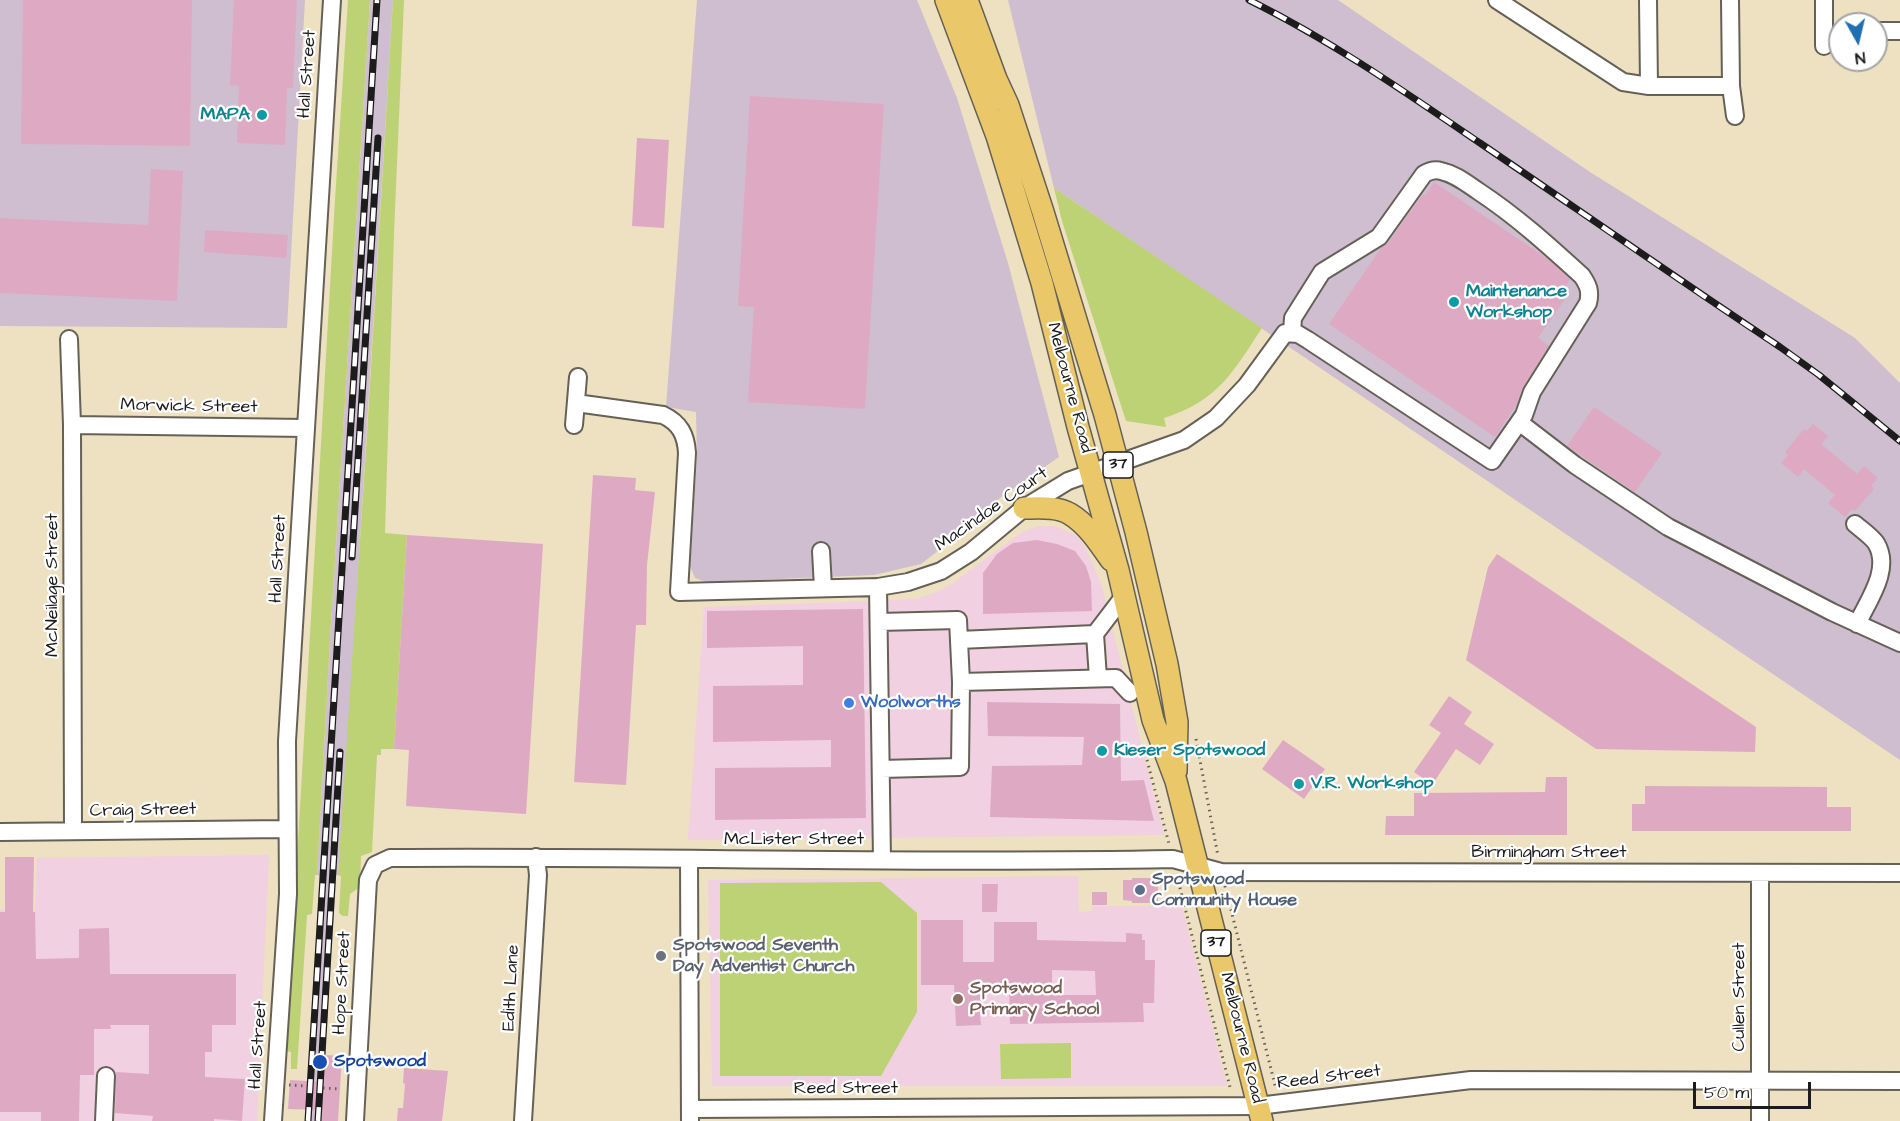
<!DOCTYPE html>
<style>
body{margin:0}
#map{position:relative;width:1900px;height:1121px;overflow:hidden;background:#ede1c1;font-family:"Architects Daughter",sans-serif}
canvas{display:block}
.north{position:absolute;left:1828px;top:12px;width:60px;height:60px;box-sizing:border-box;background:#fff;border:2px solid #a4a4a4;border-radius:50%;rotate:172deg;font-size:16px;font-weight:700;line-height:24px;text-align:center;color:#1c1c1c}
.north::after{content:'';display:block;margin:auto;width:21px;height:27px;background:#1f6fb2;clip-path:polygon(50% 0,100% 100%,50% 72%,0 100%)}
.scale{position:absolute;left:1693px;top:1082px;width:118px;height:27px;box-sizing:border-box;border:3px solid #1c1c1c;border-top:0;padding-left:8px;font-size:18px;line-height:21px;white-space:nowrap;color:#1c1c1c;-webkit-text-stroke:4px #fff;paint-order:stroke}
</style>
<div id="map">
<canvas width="1900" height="1121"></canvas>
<div class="north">N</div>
<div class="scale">50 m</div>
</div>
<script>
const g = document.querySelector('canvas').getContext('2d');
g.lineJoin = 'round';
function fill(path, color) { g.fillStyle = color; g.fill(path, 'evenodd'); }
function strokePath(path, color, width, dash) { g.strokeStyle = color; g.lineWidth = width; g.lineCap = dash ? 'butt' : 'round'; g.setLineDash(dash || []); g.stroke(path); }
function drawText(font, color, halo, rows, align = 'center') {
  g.font = font + ' "Architects Daughter",sans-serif'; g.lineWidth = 4.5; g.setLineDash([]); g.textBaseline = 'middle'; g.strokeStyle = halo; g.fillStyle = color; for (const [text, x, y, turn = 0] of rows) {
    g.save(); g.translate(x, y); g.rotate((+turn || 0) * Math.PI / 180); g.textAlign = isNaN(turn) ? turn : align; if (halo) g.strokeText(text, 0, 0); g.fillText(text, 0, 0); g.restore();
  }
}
fill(new Path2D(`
 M1038,526H1055L1076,535L1085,547L1092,562L1102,587L1164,835L688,840L704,607L901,600L919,598L937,592L953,583L1022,532Z
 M269,855L257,1121H0V910H35L37,858Z
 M1078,876L1079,912L1092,911V906H1182L1227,1086H712L708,880Z`), '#f1d0e2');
fill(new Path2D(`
 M0,0H305L287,328L0,326Z
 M370,0H393L346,770L338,875H336L321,1121H305L320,876L317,875L330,639Z
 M697,0H917L957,98L1008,263L1059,457L1000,498L960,534L921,564L874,575L706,582L695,578L690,566L697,457L696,412L666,407Z
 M1008,0H1338L1590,172L1855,338L1900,383V760L1054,188Z`), '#cebed0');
fill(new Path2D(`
 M348,0H370L330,639L317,875H315L312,914L307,915L297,1069H291V1052L286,1051L335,200Z
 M393,0H404L394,233L385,533L407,535L394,749H381V755H377L372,852L361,856L360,887L350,894L348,916H343L339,913L341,876L338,875L367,434Z
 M1054,188L1262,328C1233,372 1218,401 1164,418L1166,427L1126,421L1062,221Z
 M881,882L917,913V1012L881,1076H720V883Z
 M1071,1043V1078L1001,1079L1000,1044Z`), '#bdd175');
fill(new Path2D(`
 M23,0H192L190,146L21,144Z
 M234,0H297L293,88H287L285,145L237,143L239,86L230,85Z
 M750,96L884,104L865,409L748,402L754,307L738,306Z
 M637,138L669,140L664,228L632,226Z
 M151,169L183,171L177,301L0,293V218L148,225Z
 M1434,182L1548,259L1570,279L1564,289L1569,293L1538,338L1549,346L1523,387L1517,404L1495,437L1329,324L1381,248L1388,243L1423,194L1425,196Z
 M205,230L288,235L286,258L204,252Z
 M1594,407L1662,453L1635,492L1567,446Z
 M1813,424L1828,436L1821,444L1857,474L1864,466L1878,478L1871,486L1874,489L1855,511L1852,509L1845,517L1828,503L1835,495L1804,469L1798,477L1781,463L1788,455L1785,452L1804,429L1806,432Z
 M593,475L636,478L635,490L655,492L647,565L646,625H636L626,785L574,782Z
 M407,535L543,544L526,814L406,806L409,750L394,749Z
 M1037,540L1057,544L1075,551L1086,566L1091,582L1092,611L983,614V573L997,554L1013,543Z
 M1497,554L1756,727L1755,752L1596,749L1466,660L1488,567Z
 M863,609L866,818L715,820V768L831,767V740L713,742V686L803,685V646L707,648V611Z
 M1449,696L1472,712L1464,724L1494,744L1480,765L1456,749L1432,785L1414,772L1441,733L1429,725Z
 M987,702L1120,704L1121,781L1144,780L1154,821L990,817L992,766L1082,765L1084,737L988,736Z
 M1283,740L1325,769L1304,799L1262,769Z
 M1546,777H1567V835H1385L1386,816H1414V793L1545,792Z
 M1645,786L1827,787V807H1851V831H1632V804H1645Z
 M5,857H34L33,912H35L36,959L79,958V929L109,928L110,974H236V1025H212V1052H205V1077L245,1079L242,1121L214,1119V1121H152L153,1116L115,1113L116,1072L149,1074V1025H110L111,1029H94V1075H80L79,1121H41V1112H0V912H5Z
 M1132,878H1158V903H1132V901L1123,900V880H1132Z
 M982,884H998L997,912H982Z
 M1092,892H1107V905H1092Z
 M921,920H963V962H994V922H1037V940L1126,942V933L1142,934V940H1145V960H1155L1154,1003H1143L1144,1022L1010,1024L1009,988H983L980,1015L981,1025L956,1026L954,985H921ZM1052,970L1095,971L1096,995H1052Z
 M325,1055L342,1056L338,1121H321L322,1110L288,1109L290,1080L324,1082Z
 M404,1068L448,1071L442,1121H397L398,1108H403L405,1084L403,1083Z`), '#deaac3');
const minor = new Path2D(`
 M1497,0L1623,82L1649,86H1731
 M1648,0L1649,86
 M1730,0L1731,86L1735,116
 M1824,0V46
 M1876,31H1900
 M69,339L72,425L73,831
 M576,403L663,415C680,423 686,435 687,453L679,592L878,587L908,582L941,571L971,552L1024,508L1068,481L1184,440L1216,418L1247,385L1285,333L1298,334L1308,340L1492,461L1524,415L1532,392L1588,303C1591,291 1588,285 1582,276C1548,245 1516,216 1478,191C1466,183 1455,174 1441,171C1435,169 1429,171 1424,174L1379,237L1322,272L1293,318L1292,332
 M1519,422L1575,465L1668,527L1832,612L1900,643
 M72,425L306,428
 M574,425L578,377
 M1855,524C1862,530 1871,536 1876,543C1892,569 1868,601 1857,624
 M821,551L823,588
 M878,587L882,859
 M879,622L958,620L961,682L960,767L881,769
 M1095,634L1098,678
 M959,640L1095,634L1124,596
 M961,682L1116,678L1130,693
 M0,832L286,829
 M689,859L690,1121
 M1760,874V1121
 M690,1109L1258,1106L1471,1080L1900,1081
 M104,1121L106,1076
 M273,1121L288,894L287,741L332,0
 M355,1121L368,880L375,865L390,858C651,856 912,864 1173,859L1221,872L1900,873
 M523,1121L538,875L536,857`);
const major = new Path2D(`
 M946,0L997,136L1042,283L1078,427L1118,570L1153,720L1176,781L1262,1121
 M967,0L996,79L1008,105L1043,212L1105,415L1136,532L1167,664L1177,722L1176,771
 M1024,508C1038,508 1057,506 1070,514C1087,524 1100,544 1111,560`);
strokePath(minor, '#656156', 20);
strokePath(major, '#656156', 24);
strokePath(new Path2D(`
 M1196,739L1218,856
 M1147,760L1169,844
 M1177,876L1231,1091
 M1225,886L1276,1089
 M289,1085L307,1086
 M323,1088L341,1089`), '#656156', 3, [1.5, 4.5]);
strokePath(minor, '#fff', 16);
strokePath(major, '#eac769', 21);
const rail = new Path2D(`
 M1249,0C1330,40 1405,92 1480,143C1580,211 1679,280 1780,347L1819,375L1900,441
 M352,557L378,138
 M308,1121L377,0
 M318,1121L340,752`);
strokePath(rail, '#1c1c1c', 7);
strokePath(rail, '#fff', 4.5, [14]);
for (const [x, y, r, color] of [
 [262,115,6,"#0f9aa8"],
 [1454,302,6,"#0f9aa8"],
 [849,703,6,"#3f7fe0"],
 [1102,751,6,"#0f9aa8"],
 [1299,784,6,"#0f9aa8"],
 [1140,890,6,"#5c6f8a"],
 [661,956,6,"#6b7280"],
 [958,999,6,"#8d6e63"],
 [320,1062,8,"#1a4fb4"]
]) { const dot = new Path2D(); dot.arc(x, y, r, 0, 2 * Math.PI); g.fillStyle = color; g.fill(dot); strokePath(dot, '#fff', 2); }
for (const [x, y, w] of [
 [1118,465,30],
 [1216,943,30]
]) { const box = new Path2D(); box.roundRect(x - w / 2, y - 13, w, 26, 4.5); g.fillStyle = '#fff'; g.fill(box); strokePath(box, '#1c1c1c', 1.5); }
drawText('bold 16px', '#1c1c1c', null, [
 ["37",1118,465],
 ["37",1216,943]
]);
drawText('18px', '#1c1c1c', '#fff', [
 ["Hall Street",308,74,-86],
 ["Melbourne Road",1069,388,75],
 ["Morwick Street",189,407,1],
 ["Macindoe Court",992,510,-35],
 ["Hall Street",279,559,-87],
 ["McNeilage Street",53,585,-90],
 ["Craig Street",143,811,-1],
 ["McLister Street",794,840],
 ["Birmingham Street",1549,853],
 ["Hope Street",343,983,-87],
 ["Edith Lane",512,988,-87],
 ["Cullen Street",1740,997,-90],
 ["Melbourne Road",1241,1038,76],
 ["Hall Street",259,1045,-86],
 ["Reed Street",1329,1078,-7],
 ["Reed Street",846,1089]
]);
drawText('bold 18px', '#0d838f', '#fff', [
 ["MAPA",250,115,"right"],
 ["Maintenance",1466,292],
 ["Workshop",1466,313],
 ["Kieser Spotswood",1114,751],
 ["V.R. Workshop",1311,784]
], 'left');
drawText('bold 18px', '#366cbe', '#fff', [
 ["Woolworths",861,703]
], 'left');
drawText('bold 18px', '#4e5e75', '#fff', [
 ["Spotswood",1152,880],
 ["Community House",1152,901]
], 'left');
drawText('bold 18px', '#5b616d', '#fff', [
 ["Spotswood Seventh",673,946],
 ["Day Adventist Church",673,967]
], 'left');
drawText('bold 18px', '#785e54', '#fff', [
 ["Spotswood",970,989],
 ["Primary School",970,1010]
], 'left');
drawText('bold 18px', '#164399', '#fff', [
 ["Spotswood",334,1062]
], 'left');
</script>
